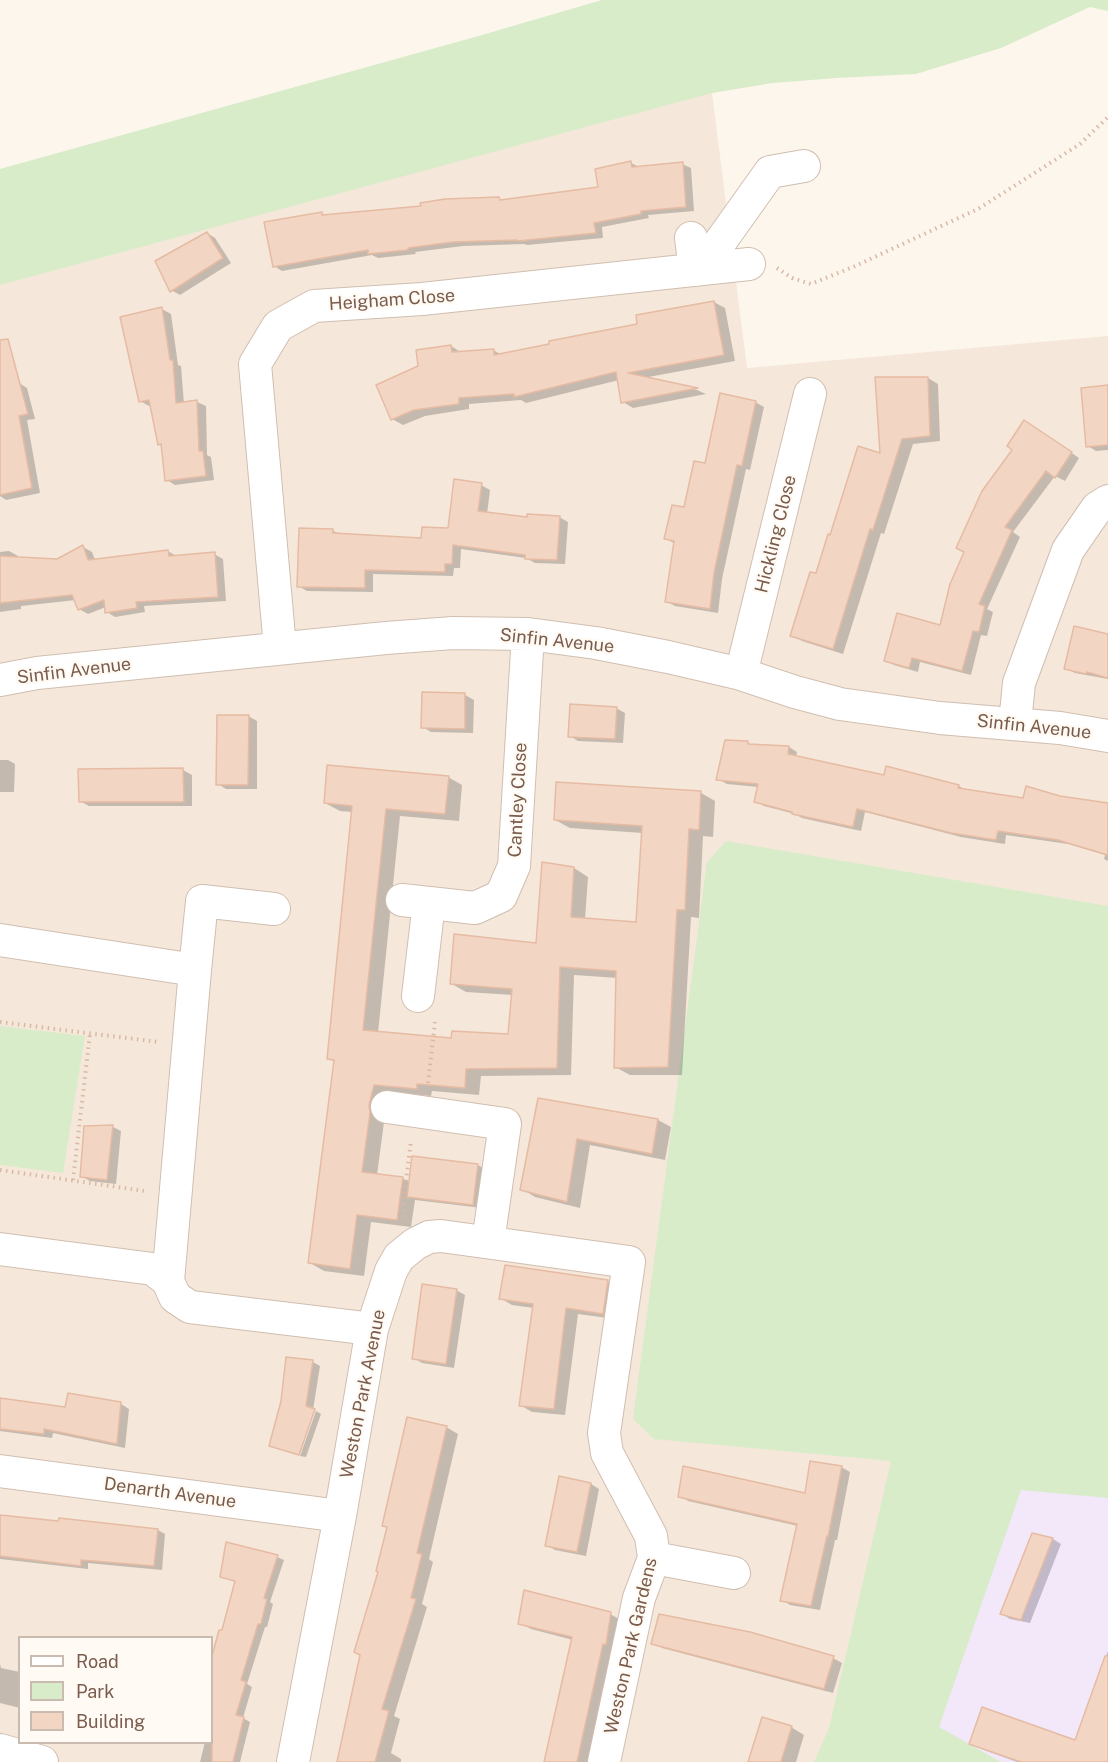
<!DOCTYPE html>
<style>
body{margin:0}
#map{position:relative;width:1108px;height:1762px;overflow:hidden;background:#fdf6ec;font-family:"Public Sans",sans-serif}
canvas{display:block}
.legend{position:absolute;left:18px;top:1636px;width:195px;height:108px;box-sizing:border-box;background:#fffaf3;border:2px solid #cabbb1;margin:0;padding:8px 10px;list-style:none;font-size:18px;color:#7a5c4d}
.legend li{display:flex;align-items:center;gap:12px;height:30px}
.legend b{width:30px;border:2px solid #cabbb1}
</style>
<div id="map">
<canvas width="1108" height="1762"></canvas>
<ul class="legend">
<li><b style="height:8px;background:#fff"></b>Road</li>
<li><b style="height:16px;background:#d8ecc9"></b>Park</li>
<li><b style="height:16px;background:#f3d5c3"></b>Building</li>
</ul>
</div>
<script>
const g = document.querySelector('canvas').getContext('2d');
g.lineJoin = 'round';
function fill(path, color) { g.fillStyle = color; g.fill(path, 'evenodd'); }
function strokePath(path, color, width, dash) { g.strokeStyle = color; g.lineWidth = width; g.lineCap = dash ? 'butt' : 'round'; g.setLineDash(dash || []); g.stroke(path); }
function drawText(font, color, halo, rows, align = 'center') {
  g.font = font + ' "Public Sans",sans-serif'; g.lineWidth = 4.5; g.setLineDash([]); g.textBaseline = 'middle'; g.strokeStyle = halo; g.fillStyle = color; for (const [text, x, y, turn = 0] of rows) {
    g.save(); g.translate(x, y); g.rotate((+turn || 0) * Math.PI / 180); g.textAlign = isNaN(turn) ? turn : align; if (halo) g.strokeText(text, 0, 0); g.fillText(text, 0, 0); g.restore();
  }
}
fill(new Path2D(`
 M712,93L747,368L1108,336V1762H0V262ZM20,1638H212V1742H20Z`), '#f5e8da');
fill(new Path2D(`
 M1034,1444L1108,1467V1762H925Z`), '#f3e8fa');
fill(new Path2D(`
 M602,0H1108V11L1090,7L1001,48L916,74L837,78L773,83L712,93L0,285V169L475,37Z
 M726,841L1108,906V1498L1021,1490L939,1727L1001,1762H814L829,1728L891,1461L654,1439L633,1419L707,862Z
 M0,1026L85,1036L63,1173L0,1165Z`), '#d8ecc9');
fill(new Path2D(`
 M631,163L639,167L682,164L691,168L694,211L648,215L649,218L602,227L603,238L527,245L524,244L463,246L415,252L416,254L378,258L372,255L282,271L274,266L321,213L327,216L499,199L504,201L600,188Z
 M207,233L215,238L231,263L180,295L171,290Z
 M714,302L725,308L735,361L643,378L697,390L706,394L633,408L623,402L619,380L526,403L521,400L469,404V409L425,416L403,425L392,419L420,367L451,346L462,353L493,350L502,355L639,325Z
 M162,309L171,314L178,365L181,366L184,404L197,402L206,406L207,455L211,457L214,480L175,485L167,480L162,445L159,444L152,406H149L140,401Z
 M928,378L938,384L940,441L913,444L884,534L881,533L843,654L802,641L792,635L831,537Z
 M19,383L27,388L35,419L27,420L40,493L6,500L0,496V385Z
 M1108,386V450L1096,451L1088,446Z
 M755,402L764,407L750,470L746,469L722,579L718,613L675,606L666,601L675,544L665,538Z
 M1033,427L1079,458L1065,481L1055,476L1013,532L1020,537L987,609L993,612L987,636L981,635L971,675L920,662L918,672L894,665L886,660L941,627Z
 M481,485L490,490L487,514L528,519L559,517L568,522L565,564L535,563L526,558L461,549L460,568H454L453,576L373,574V592L307,591L298,586L332,530L341,535L423,540L449,530Z
 M83,547L92,552L95,560L168,551L176,556L214,554L223,559L226,601L144,606L145,612L115,617L107,612L106,607L88,614L79,609L76,600L21,606V609L0,612V552L9,551L18,556V558L57,560Z
 M1108,635V679L1075,673L1066,668Z
 M424,694L465,695L474,700L473,733L431,732L423,727Z
 M616,708L625,713L623,743L578,741L570,736Z
 M248,716L257,721V789H226L218,784Z
 M748,743L753,746L789,747L797,752L796,757L885,776L887,768L959,786L967,791L1024,799L1060,798L1108,806V861L1104,859L1105,855L1068,844L1006,835L1005,844L961,837L865,812L861,831L802,818L795,814L764,806L756,801L759,787L727,784L718,779Z
 M0,760H8L15,764L14,792H0Z
 M80,770H183L192,775V806H89L80,801Z
 M448,777L462,785L459,821L400,816L378,1033L452,1039L510,1035L513,995L466,992L452,984L538,944L543,864L574,868L588,877L585,919L638,923L643,833L570,828L555,820L701,793L715,801L713,837L703,836L699,918L691,917L682,1075H630L615,1067L618,978L574,975L571,1075L481,1076L479,1095L432,1091L431,1096L388,1092L377,1175L402,1178L410,1183L478,1165L486,1170L482,1208L415,1200L411,1227L371,1222L364,1276L324,1271L310,1263L335,1062L328,1058L353,812L340,811L325,803Z
 M539,1099L658,1120L671,1127L665,1160L590,1145L580,1208L535,1197L522,1189Z
 M113,1127L121,1131L116,1184L90,1181L81,1176Z
 M608,1282L619,1288L615,1319L578,1314L565,1415L532,1412L520,1405L534,1308L512,1305L500,1298Z
 M456,1290L465,1295L454,1368L422,1363L414,1358Z
 M287,1359L313,1362L320,1366L313,1410L297,1455L271,1445L282,1401Z
 M0,1400L66,1408L121,1404L129,1409L125,1448L53,1433L52,1438L0,1431Z
 M316,1411L321,1414L306,1457L300,1456Z
 M446,1427L458,1434L429,1559L433,1562L422,1604L427,1607L394,1716L400,1719L391,1753L401,1759V1762H338L389,1528L384,1525Z
 M841,1467L850,1472L837,1540H835L820,1610L790,1605L782,1600L798,1526L688,1501L680,1496L806,1495Z
 M560,1478L591,1484L599,1489L586,1556L555,1550L547,1545Z
 M0,1516L158,1530L165,1534L162,1570L88,1563V1569L0,1559Z
 M1033,1535L1053,1539L1061,1544L1030,1623L1010,1619L1002,1614Z
 M277,1557L284,1560L270,1602L273,1604L267,1627H265L247,1684L252,1687L243,1718L250,1722L240,1762H200L205,1742H212V1687L216,1666L212,1661L220,1632H223L236,1582L221,1576Z
 M610,1614L621,1620L589,1762H545L573,1640L531,1629L520,1623Z
 M749,1635L833,1658L842,1663L833,1693L662,1648L653,1643Z
 M1108,1651V1762H1017L984,1750L971,1743L1076,1742Z
 M0,1664L1,1668L20,1672V1708L0,1703Z
 M791,1727L804,1735L796,1762H749Z`), '#0003');
const building = new Path2D(`
 M631,161L632,167L683,162L686,207L641,211V214L594,223L596,233L518,241L517,240L453,242L408,248V250L368,254V250L273,267L264,222L322,212V215L421,206L420,203L445,199L499,197L500,200L598,187L595,169Z
 M207,232L223,258L170,292L155,261Z
 M714,301L724,355L628,373L698,388L621,403L616,372L514,397V394L459,398V404L414,410L391,420L376,385L418,366L416,350L451,345L452,352L494,349V355L549,344V341L637,324L636,315Z
 M162,307L170,360H173L176,403L197,400L199,451H203L206,476L165,481L161,444L158,445L149,400L139,402L120,317Z
 M8,339L28,414L19,416L32,488L0,495V340Z
 M875,377H928L930,436L902,439L873,530L870,529L833,649L790,636L810,572L816,573L828,534L830,535L858,446L880,453Z
 M1108,385V445L1086,447L1081,388Z
 M720,393L756,401L742,466L737,465L714,573L710,609L665,602L674,541L664,539L672,505L684,507L694,461L705,463Z
 M1024,420L1072,452L1055,478L1046,471L1005,527L1012,530L979,604L985,606L979,632L973,631L962,671L912,658L909,668L884,661L897,613L940,625L950,584L964,552L956,548L982,491L1012,450L1007,446Z
 M454,479L482,483L478,511L527,517V514L560,516L557,560L525,559V555L453,545L452,564H445V572L365,570V588L297,587L299,528L333,529V533L421,538L422,527L448,528Z
 M83,545L88,560L168,550L169,556L215,552L218,597L136,602L137,608L105,613L104,600L78,610L72,595L0,603V556L57,559Z
 M1074,626L1108,634V678L1087,672L1086,674L1064,669Z
 M422,692L465,693V729L421,728Z
 M570,704L617,707L615,739L568,737Z
 M217,715H249L248,785H216Z
 M725,740L748,741V744L789,746L788,754L884,775L886,766L959,785L958,788L1023,798L1026,786L1060,796L1108,803V855L1058,840L998,831L996,840L951,833L857,809L853,827L792,814V812L754,802L758,784L716,780Z
 M327,765L449,776L445,814L386,809L363,1030L451,1038L452,1031L508,1034L512,989L450,984L454,934L536,943L542,862L574,867L571,917L636,922L642,826L554,820L556,782L701,791L699,830L689,829L685,910H677L668,1067L614,1068L616,971L560,967L557,1068L466,1069L465,1088L417,1084V1089L374,1085L369,1105L370,1113L362,1172L403,1177L397,1220L357,1215L350,1269L308,1263L334,1060L327,1059L352,806L324,803Z
 M183,768L184,802H79L78,769Z
 M538,1098L658,1119L652,1154L577,1139L567,1202L520,1190Z
 M113,1125L107,1180L80,1177L84,1126Z
 M412,1156L478,1164L473,1205L407,1197Z
 M505,1265L608,1280L603,1314L566,1308L554,1409L519,1406L533,1304L499,1299Z
 M422,1284L457,1289L446,1364L412,1359Z
 M286,1357L313,1360L306,1406L315,1409L299,1455L269,1446L281,1401Z
 M68,1393L121,1402L117,1444L44,1429V1434L0,1429V1398L65,1407Z
 M407,1417L447,1426L417,1553L422,1554L411,1598L416,1599L382,1709L389,1711L375,1762H337L360,1655L354,1652L378,1572L376,1571L387,1527L382,1526Z
 M810,1461L842,1466L828,1537L827,1536L811,1606L780,1601L797,1524L678,1497L683,1466L805,1493Z
 M559,1476L591,1483L577,1552L545,1546Z
 M0,1515L58,1521L59,1518L158,1529L154,1566L81,1560V1566L0,1556Z
 M1032,1533L1053,1538L1021,1620L1000,1614Z
 M226,1542L278,1555L264,1598L267,1599L261,1624H258L241,1680L246,1682L236,1715L244,1717L233,1762H212V1656L219,1630H222L235,1581L220,1577Z
 M524,1590L611,1612L606,1645L603,1644L577,1762H544L572,1637L518,1624Z
 M659,1614L750,1632L834,1656L824,1689L651,1644Z
 M1105,1656H1108V1762H1021L969,1744L982,1707L1075,1740Z
 M762,1717L792,1726L781,1762H748Z`);
fill(building, '#f3d5c3');
strokePath(building, '#e6bba3', 1.5);
const minor = new Path2D(`
 M691,238L695,270
 M712,268L718,245L770,172L804,166
 M280,648L255,364L278,326L314,306L422,299L749,264
 M741,674L810,394
 M0,680L37,673L386,638L453,633L528,634L596,643L668,657L741,674L795,692L840,704L940,718L1060,728L1108,736
 M1015,723L1019,683L1068,550L1097,508L1108,501
 M402,900L475,908L501,896L514,866L528,634
 M0,940L195,970L168,1281L175,1297L190,1307L372,1329
 M195,970L202,901L274,909
 M418,996L429,903
 M387,1107L505,1124L488,1242
 M0,1249L153,1269L168,1281
 M0,1471L340,1516
 M654,1558L734,1573
 M0,1750L42,1762
 M293,1762L340,1516L372,1329L391,1271L399,1257L415,1244L429,1237L441,1236L629,1262L604,1433L607,1453L651,1536L654,1558L639,1598L604,1762`);
strokePath(minor, '#d1beb0', 34);
strokePath(new Path2D(`
 M777,268L792,278L811,284L853,267L978,209L1080,144L1108,117
 M0,1022L159,1042
 M428,1083L435,1022
 M0,1170L145,1191
 M73,1180L90,1034
 M404,1217L403,1204L411,1141`), '#d9b8a5', 4, [1.5, 4.5]);
strokePath(minor, '#fff', 32);
drawText('18px', '#7a5c4d', '#fffaf3', [
 ["Heigham Close",392,300,-4],
 ["Hickling Close",776,534,-76],
 ["Sinfin Avenue",557,641,6],
 ["Sinfin Avenue",74,671,-7],
 ["Sinfin Avenue",1034,727,6],
 ["Cantley Close",518,800,-87],
 ["Weston Park Avenue",363,1394,-79],
 ["Denarth Avenue",170,1493,8],
 ["Weston Park Gardens",631,1646,-77]
]);
</script>
